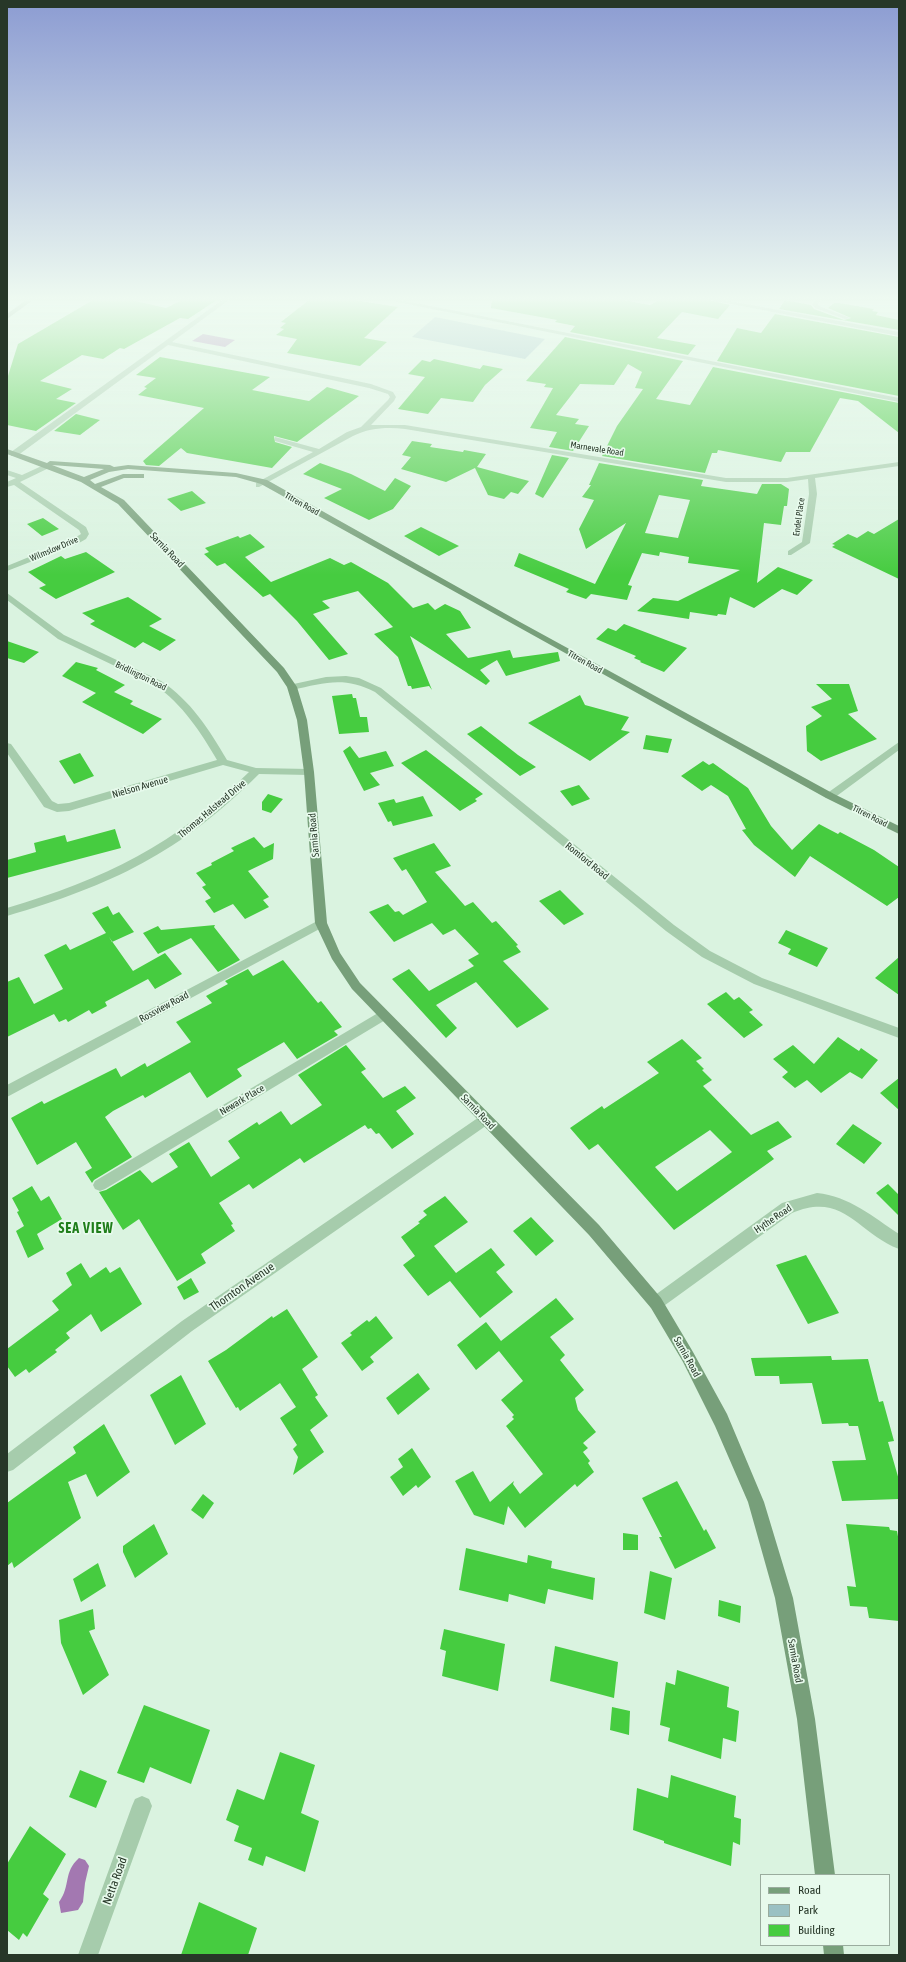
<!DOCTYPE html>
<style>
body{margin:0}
#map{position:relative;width:906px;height:1962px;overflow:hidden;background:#daf3e0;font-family:"Asap Condensed",sans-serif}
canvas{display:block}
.frame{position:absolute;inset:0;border:8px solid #273728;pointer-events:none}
.legend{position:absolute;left:760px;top:1874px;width:130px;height:72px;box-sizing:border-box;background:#e7faec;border:1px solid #9aac9e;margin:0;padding:5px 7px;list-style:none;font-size:12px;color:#273728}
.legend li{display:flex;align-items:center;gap:8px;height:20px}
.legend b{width:20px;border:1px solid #9aac9e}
</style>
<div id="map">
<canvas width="906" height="1962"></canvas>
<div class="frame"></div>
<ul class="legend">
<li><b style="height:5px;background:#779f7a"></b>Road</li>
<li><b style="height:11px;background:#9ac1c3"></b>Park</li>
<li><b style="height:11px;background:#46cc40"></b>Building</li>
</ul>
</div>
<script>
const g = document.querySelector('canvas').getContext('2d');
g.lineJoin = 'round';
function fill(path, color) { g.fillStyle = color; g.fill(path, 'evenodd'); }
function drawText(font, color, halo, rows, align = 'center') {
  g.font = font + ' "Asap Condensed",sans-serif'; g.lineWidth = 3.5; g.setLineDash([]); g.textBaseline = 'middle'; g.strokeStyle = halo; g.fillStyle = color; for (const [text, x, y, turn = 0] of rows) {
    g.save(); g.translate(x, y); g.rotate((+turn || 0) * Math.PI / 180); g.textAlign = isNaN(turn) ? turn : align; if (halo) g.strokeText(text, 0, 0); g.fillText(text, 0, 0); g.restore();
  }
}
fill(new Path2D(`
 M435,317L545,339L525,359L412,337Z`), '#9ac1c3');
fill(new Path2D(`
 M203,334L235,340L225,347L192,341Z
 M79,1858L85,1860L89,1866L85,1883L83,1902L78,1910L61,1913L59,1902C71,1886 63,1872 79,1858Z`), '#a378b1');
fill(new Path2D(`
 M93,300H131L166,308L182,300H217L188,319L180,318L124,349L120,348L103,359L82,355L40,381L72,389L56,399L76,403L36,431L7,425V379L18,344Z
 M309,300H354L398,307L364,338L387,342L360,366L287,353L297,339L276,335L284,329L280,328L286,323L281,322Z
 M492,300H623L650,305L659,300H709L730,305L718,319L682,312L657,338L696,345L688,355L570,332L575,326L555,322L557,320L491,308Z
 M785,300L811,305L814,309L844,320L851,318L828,308L834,303H839L874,309L872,311L878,312L876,315L899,320V330L779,309Z
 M775,314L899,337V396L717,361L737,328L761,333Z
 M565,337L683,361L656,399L690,405L713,367L899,403V433L858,401L840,398L810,452H786L781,462L718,450L717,453H712L705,473L602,456L617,426L643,389L635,388L642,372L628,364L614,385L580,384L556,415L579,419L575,424L589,426L573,451L549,447L557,432L530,428L553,388L544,387L546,384L526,381Z
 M160,357L270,377L252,390L309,401L327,387L359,396L297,442L274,436L275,442L292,447L272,468L187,453L181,448L159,466L146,465L143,461L204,408L138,395L147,388L144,387L156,378L136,375Z
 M434,359L480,369L483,365L503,369L485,385L473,402L441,398L428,414L398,409L425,377L408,374L422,360L430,362Z
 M76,414L100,420L80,435L54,431Z
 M412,441L432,444L430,447L463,452L464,450L486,454L477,467L529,481L518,494L511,492L504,499L488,495L475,468L446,482L401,469L411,457L402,455Z
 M552,455L569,458L543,498L535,494Z
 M320,463L351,474L385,491L395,478L411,486L393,509L369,520L324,498L342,489L303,474Z
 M599,463L703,480L701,486L757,494L762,484H781L789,489L787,506H784L781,525L764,523L757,583L778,567L813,580L797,595L782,589L754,608L730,597L726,615L718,614L717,616L690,612L689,619L637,611L653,598L678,601L740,570L688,563L689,557L660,552L659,556L642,553L628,585L632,586L627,600L591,594L586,599L566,592L569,589L514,566L519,553L595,584L626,523L586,549L579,529L594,500L582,497L591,485H589ZM659,495L690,500L678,538L645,533Z
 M192,491L206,503L181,511L167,499Z
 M43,518L59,529L42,536L27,524Z
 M899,519V579L832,547L835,545L832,544L848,534L857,538L868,531L874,534Z
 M421,527L459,546L439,556L404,536Z
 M250,534L265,547L245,557L271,582L330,558L344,565L351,562L388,583L413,608L428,603L435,610L445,604L460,611L471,628L446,634L468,658L510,650L513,658L558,652L560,661L506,676L497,660L480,670L490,681L486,685L410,636L432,690L429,686L412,689L411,686H408L398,657L374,634L393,627L358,591L322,601L330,608L313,614L348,654L329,660L297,621L270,594L263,597L225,563L217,566L204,554L209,552L205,548L238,536L240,538Z
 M86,552L115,572L56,599L39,588L46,585L28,572L61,556L65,559Z
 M128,597L162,619L149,626L176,640L160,651L143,642L135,648L90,624L95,621L82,613Z
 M624,624L687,648L664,672L640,662L641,661L634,658L636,656L596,639L608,628L616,631Z
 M7,641L39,652L24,663L7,658Z
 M76,662L98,668L96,670L125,685L114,692L133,701L130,704L162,719L143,734L82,702L96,693L62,676Z
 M816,684H849L858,711L848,714L877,739L821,761L807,751L806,726L822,716L811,707L832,699Z
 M352,694L353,698H356L360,717H367L369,732L339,734L332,696Z
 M580,695L585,705L629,717L621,730L630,732L590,761L528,723Z
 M481,726L518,755L536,767L520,776L467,734Z
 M646,735L672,739L668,753L643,749Z
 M350,746L359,758L386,751L394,766L370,773L380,785L364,791L343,751Z
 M426,750L483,794L475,799L477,801L460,811L401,763Z
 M80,753L94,776L74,784L59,761Z
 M703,761L709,765L713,763L748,788L771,826L792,850L819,824L838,834L840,832L874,850L899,867V897L887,906L810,856L795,877L754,845L742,830L746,829L728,796L711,785L702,791L681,776Z
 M579,785L590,799L572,806L560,791Z
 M268,794L283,799L271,813L262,810V802Z
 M423,796L433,816L393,826L391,821L388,822L378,803L394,799L396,803Z
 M115,829L121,848L7,878V860L36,852L34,843L65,835L67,842Z
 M254,837L264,848L274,843L273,859L248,871L269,897L263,900L269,907L245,919L233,904L214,913L205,901L211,898L202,887L206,885L196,873L212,865L211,863L234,851L231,848Z
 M434,843L451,866L435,872L465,906L473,902L492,923L496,921L518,945L516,946L521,952L503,961L549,1009L517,1028L476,982L436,1005L457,1028L446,1038L392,979L409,969L429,991L474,966L468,960L479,954L455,929L443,935L432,923L394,942L369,912L388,904L395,912L399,911L403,915L427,902L406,869L402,871L393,858Z
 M560,890L584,914L564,925L539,901Z
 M108,906L113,915L119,912L134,932L112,942L109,937L133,971L165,953L182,974L155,989L148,979L105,1002L107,1006L92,1014L89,1010L68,1022L66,1019L59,1022L54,1014L7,1037V982L19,977L34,1004L63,989L44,955L66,944L70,950L106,933L92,913Z
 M215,925L214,927L240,960L218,972L191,938L158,954L143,933L158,926L161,930Z
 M786,930L828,948L817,967L788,954L791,949L778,943Z
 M899,957V995L875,978Z
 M283,960L318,1003L321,1001L342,1027L334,1031L338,1035L297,1059L284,1042L237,1069L242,1076L207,1098L190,1072L145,1098L143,1095L113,1111L105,1117L132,1157L94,1180L92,1183L85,1172L92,1168L76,1142L37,1165L11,1118L42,1101L44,1104L116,1068L121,1077L145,1063L147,1067L191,1042L176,1022L212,1003L206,996L228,984L225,981L248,969L253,976Z
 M726,992L734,1000L739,997L753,1010L749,1012L763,1025L744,1038L707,1004Z
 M838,1037L859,1051L861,1048L878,1060L862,1079L850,1072L821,1093L807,1080L795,1088L782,1077L788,1072L773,1059L793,1045L814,1064Z
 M682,1039L702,1058L696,1061L704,1069L702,1070L712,1080L703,1086L751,1135L778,1121L792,1137L767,1151L774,1159L674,1230L598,1144L589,1150L570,1128L602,1106L604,1109L659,1073L647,1062ZM710,1130L732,1152L677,1191L655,1167Z
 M346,1045L366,1069L361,1072L383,1098L405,1086L416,1098L396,1111L414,1134L392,1149L379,1133L376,1134L371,1128L368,1129L365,1125L304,1163L300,1158L253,1189L249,1184L219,1203L233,1224L231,1225L235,1231L201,1254L206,1263L177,1281L139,1219L123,1230L99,1192L106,1190L140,1170L152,1183L178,1167L169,1154L189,1142L211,1177L240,1158L228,1141L257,1122L259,1125L281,1111L291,1125L322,1105L298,1075Z
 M899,1078V1110L880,1093Z
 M853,1124L882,1143L864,1164L836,1144Z
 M888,1184L899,1195V1216L876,1193Z
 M32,1186L41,1201L49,1196L62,1219L37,1234L44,1249L28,1258L16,1231L24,1226L17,1212L19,1211L12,1198Z
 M445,1196L468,1222L434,1246L456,1273L491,1248L505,1265L496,1272L513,1292L480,1318L450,1281L428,1296L403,1265L415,1256L401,1237L420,1223L418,1222L427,1215L423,1211Z
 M531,1217L554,1241L536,1256L513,1231Z
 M806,1255L839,1313L808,1324L776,1265Z
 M81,1263L90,1278L106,1267L110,1273L120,1267L142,1304L101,1332L91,1314L66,1333L70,1338L55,1350L57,1352L29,1373L26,1369L15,1377L7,1366V1349L59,1310L52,1301L72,1285L66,1273Z
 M191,1278L199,1292L184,1300L177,1287Z
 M556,1298L574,1319L550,1337L565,1355L560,1360L584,1390L575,1398L578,1410L596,1432L583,1443L588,1448L583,1452L590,1461L588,1463L594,1472L577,1487L575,1484L525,1528L508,1506L504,1525L474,1515L455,1481L473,1471L490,1502L514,1481L513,1484L520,1494L543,1474L506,1426L514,1419L512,1417L514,1415L501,1400L523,1381L499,1351L476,1370L457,1345L486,1322L501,1341Z
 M287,1309L318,1357L302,1369L318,1395L315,1397L328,1416L310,1430L324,1452L293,1475L298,1457L293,1449L297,1445L280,1418L296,1407L280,1383L240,1411L238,1407L236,1408L208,1361L226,1350L272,1316L273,1318Z
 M376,1316L393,1338L370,1357L374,1362L362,1371L341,1343L352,1335L350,1333L367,1320L369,1322Z
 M831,1356L832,1360L868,1359L879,1402L883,1401L894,1441L888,1442L899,1480V1499L842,1501L832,1461L866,1460L858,1426H849L848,1423L822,1424L812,1383L780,1384L779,1376H755L751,1358Z
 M418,1373L430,1389L398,1415L386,1398Z
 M181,1375L206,1424L175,1445L150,1395Z
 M104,1424L130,1472L97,1497L86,1474L68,1482L81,1518L14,1568L12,1562L7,1566V1503L76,1453L73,1447Z
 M412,1448L431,1477L418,1488L416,1485L403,1496L390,1477L403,1467L398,1459Z
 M677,1481L704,1531L706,1529L716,1548L675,1569L659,1537H662L642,1498Z
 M203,1494L214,1503L203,1519L191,1510Z
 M154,1524L168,1554L135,1578L123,1552V1546Z
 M846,1524L889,1527L890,1530L897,1531L899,1542V1621L869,1618L867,1607L850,1606L847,1586L856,1587Z
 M623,1533L638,1535V1550H623Z
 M466,1548L527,1563L528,1555L552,1561L551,1568L595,1578L593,1600L548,1589L545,1604L509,1594L508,1602L459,1590Z
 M98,1563L106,1586L81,1602L73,1579Z
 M650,1571L672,1578L665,1620L644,1613Z
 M719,1600L741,1606L740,1623L718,1616Z
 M93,1609L95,1629L89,1631L109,1675L83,1695L61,1643L59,1620Z
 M444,1629L505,1644L498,1691L442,1676L446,1651L440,1649Z
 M555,1646L618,1662L614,1698L550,1681Z
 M677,1670L729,1687L727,1707L739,1711L736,1742L723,1738L721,1759L668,1741L670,1728L660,1725L666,1682L675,1685Z
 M144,1705L210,1730L191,1784L150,1767L144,1783L117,1773Z
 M612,1707L630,1711L629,1735L610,1730Z
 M280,1752L315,1765L301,1813L319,1821L305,1872L266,1856L263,1866L248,1860L252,1848L234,1841L239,1826L226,1820L237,1789L264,1800Z
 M80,1770L107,1781L96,1808L69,1797Z
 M671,1775L736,1796L734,1817L741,1819L740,1845L733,1842L731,1866L664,1843V1841L633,1830L637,1788L668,1798Z
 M30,1826L66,1854L43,1894L49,1899L27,1937L23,1933L19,1940L7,1930V1864Z
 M199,1902L257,1928L248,1955H181Z`), '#46cc40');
fill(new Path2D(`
 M222,300H229L172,342L371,384L393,392L396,397L394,401L371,425H405L726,478H787L899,462V466L815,478L817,494L810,543L791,555H788V551L802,542L809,494L808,479L787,482H726L405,429C386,427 370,428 353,436L259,487H256V483L313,452L275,441V437L319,449L347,432L361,427L388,400L390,397L388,394L369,388L168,345L17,456H11V452Z
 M387,300H400L899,398V402Z
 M710,300H724L899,332V336Z
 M815,300H821L818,304L819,306L850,318L845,319L815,308L812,304Z
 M46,464L53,466L20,482L86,527L89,534L86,539L79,543L7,571V566L73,539L81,534L79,530L14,485L7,487V482L16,478L7,475V470L22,475Z
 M7,593L64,635L161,681C191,701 209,729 227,760L256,768L309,769L314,772L309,775L259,774C180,853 112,885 7,916V908C105,879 175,845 249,772L223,765L69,811L57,812L44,807L7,753V743L11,744L52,801L58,804L69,803L217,760C200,731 183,705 155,685L58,639L7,600Z
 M346,676L359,678L381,688L674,925L710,951L762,978L899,1028V1038L754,984L702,957L666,931L375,692C344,676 324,683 292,690L287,687L289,685L326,677Z
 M899,742V750L834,798H826L825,796L826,794Z
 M321,919L325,920L327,923L325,926L7,1097V1085Z
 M383,1010L387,1011L389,1015L387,1019L105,1189L100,1191L95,1189L93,1185L95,1181Z
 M485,1113L490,1115L492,1119L490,1123L192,1331L13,1470L7,1472V1454L182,1321Z
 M817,1193C849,1196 873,1217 899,1234V1249C857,1233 844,1191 792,1213L661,1308L656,1310L651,1308L649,1303L651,1298L782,1203Z
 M142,1796L149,1799L152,1806L98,1955H78L132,1806L135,1799Z`), '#a6ccac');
fill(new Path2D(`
 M26,300H33L7,319V314Z
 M7,449L47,463L50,461L110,465L114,467L128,465L236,473L267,480L520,622L834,794L899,826V834L826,798L261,484L236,477L128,469L109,472L90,480L95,484L123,474H144V478H124L101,487L124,500L284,668L297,687L307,720L314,772L327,923L340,953L360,983L599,1225L661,1298L693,1352L727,1414L764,1502L793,1598L815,1719L835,1875H815L797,1719L775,1598L748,1502L715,1426L683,1362L651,1308L589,1235L352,989L332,959L315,923L304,772L297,720L287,687L277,672L118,504L81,482L7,454ZM52,465L104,469L84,477Z
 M823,1945H843L844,1955H824Z`), '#779f7a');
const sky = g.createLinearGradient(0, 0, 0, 575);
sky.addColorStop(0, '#8c9cd2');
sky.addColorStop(0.52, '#eefaf1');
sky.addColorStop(1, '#eefaf100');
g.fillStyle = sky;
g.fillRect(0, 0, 906, 575);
drawText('9px', '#273728', '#e7faec', [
 ["Marnevale Road",597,449,9],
 ["Titren Road",302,504,29],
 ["Endel Place",799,517,-82],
 ["Wilmslow Drive",54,549,-23],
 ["Titren Road",585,662,29],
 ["Bridlington Road",141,676,26],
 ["Titren Road",870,816,27]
]);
drawText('10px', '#273728', '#e7faec', [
 ["Sarnia Road",167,550,46],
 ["Nielson Avenue",140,787,-16],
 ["Thomas Halstead Drive",212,809,-40],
 ["Sarnia Road",314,835,-95],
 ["Romford Road",587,861,39],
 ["Rossview Road",164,1007,-28],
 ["Newark Place",242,1100,-31],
 ["Sarnia Road",478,1112,46],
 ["Hythe Road",773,1219,-34],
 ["Sarnia Road",687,1357,61],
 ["Sarnia Road",795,1661,80]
]);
drawText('12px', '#273728', '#e7faec', [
 ["Thornton Avenue",242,1287,-35],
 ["Netta Road",115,1881,-70]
]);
g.letterSpacing = '1px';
drawText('bold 14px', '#207e1b', '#e7faec', [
 ["SEA VIEW",86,1229]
]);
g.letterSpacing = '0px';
</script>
